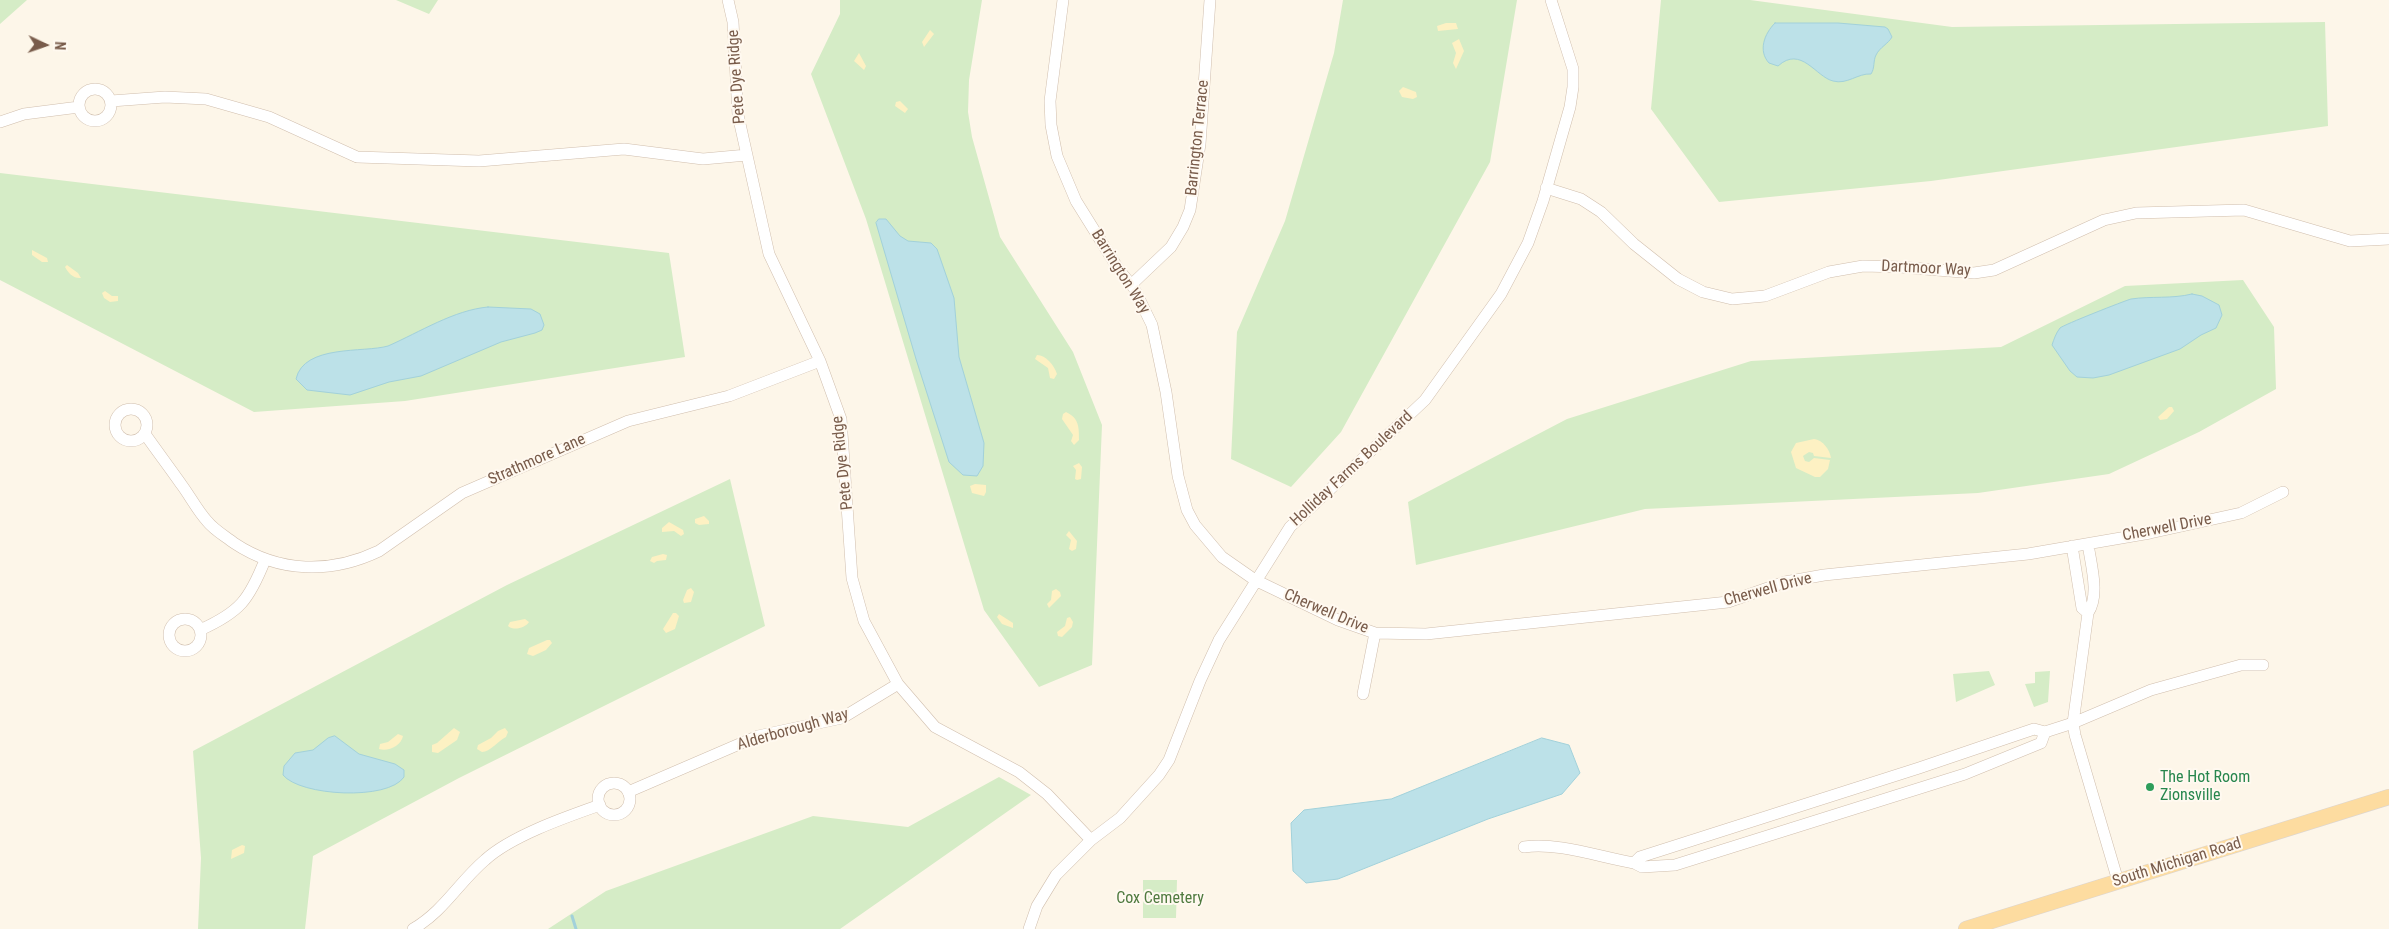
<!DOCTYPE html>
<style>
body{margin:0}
#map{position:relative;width:2389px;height:929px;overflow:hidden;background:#fdf6e9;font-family:"Roboto Condensed",sans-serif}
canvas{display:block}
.north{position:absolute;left:20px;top:20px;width:50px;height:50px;-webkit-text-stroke:4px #fff9f0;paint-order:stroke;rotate:93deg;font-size:14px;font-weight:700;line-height:20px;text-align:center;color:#795c4b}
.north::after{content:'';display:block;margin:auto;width:18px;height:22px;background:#795c4b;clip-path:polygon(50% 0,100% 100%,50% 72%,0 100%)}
</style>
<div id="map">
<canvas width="2389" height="929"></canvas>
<div class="north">N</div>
</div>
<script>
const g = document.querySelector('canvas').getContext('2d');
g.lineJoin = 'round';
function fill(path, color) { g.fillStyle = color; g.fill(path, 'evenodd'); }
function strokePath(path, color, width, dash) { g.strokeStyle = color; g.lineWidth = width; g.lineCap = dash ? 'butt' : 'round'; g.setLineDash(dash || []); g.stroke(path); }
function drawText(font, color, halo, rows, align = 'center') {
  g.font = font + ' "Roboto Condensed",sans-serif'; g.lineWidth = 4; g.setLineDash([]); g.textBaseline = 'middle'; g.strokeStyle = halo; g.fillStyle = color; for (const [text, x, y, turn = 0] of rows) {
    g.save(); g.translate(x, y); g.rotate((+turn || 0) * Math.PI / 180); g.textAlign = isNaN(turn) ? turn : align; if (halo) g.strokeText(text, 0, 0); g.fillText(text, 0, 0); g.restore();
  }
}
fill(new Path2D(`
 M0,0H27L0,24Z
 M396,0H438L429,14Z
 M840,0H982L969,80L968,112L972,137L1000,237L1073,352L1102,425L1092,665L1039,687L984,610L866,219L811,74L840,14Z
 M1343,0H1517L1490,162L1341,432L1291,487L1231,459L1237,332L1285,221L1334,53Z
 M1661,0H1750L1952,27L2325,22L2328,126L1931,181L1719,202L1651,109Z
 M0,173L669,253L685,357L405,401L254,412L0,280Z
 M2243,280L2274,327L2276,389L2199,432L2109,474L1978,493L1645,509L1416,565L1408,502L1567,419L1751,361L2001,347L2125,286Z
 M730,479L765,626L459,778L313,856L305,929H198L201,858L193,751L507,585Z
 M1989,671L1995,685L1956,702L1953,674Z
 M2050,671L2048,702L2034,707L2025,684L2035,683V672Z
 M999,777L1031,795L840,929H548L606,891L813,816L908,827Z
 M1143,880H1177L1176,918H1143Z`), '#d5ecc6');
fill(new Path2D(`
 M1446,23H1456L1458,29L1438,31L1437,26Z
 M930,30L934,34L924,47L922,42Z
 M1459,39L1464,51L1456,69L1453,63L1456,53L1452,43Z
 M859,53L866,66L864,70L854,61Z
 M1403,87L1416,92L1417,97L1413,99L1402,97L1399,91Z
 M900,101L908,109L905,113L895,106L896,102Z
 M32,250L47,258L48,262H42L32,255Z
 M67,265L78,273L81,278C74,279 68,273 65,267Z
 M105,291L112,296H118V301L110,302L104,298L102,293Z
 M1037,355C1046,355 1054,365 1057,374L1054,379L1050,378L1048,368L1035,359Z
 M2169,407H2172L2174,411L2167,419L2160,420L2158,417Z
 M1066,412C1079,418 1079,427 1079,440L1074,445L1071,441L1073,435L1062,419L1063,414Z
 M1814,439C1823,440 1830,450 1831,458L1814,456L1813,453L1809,452L1803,456L1805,461L1809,462L1814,458L1830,460L1828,469L1820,477H1815L1796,468L1791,452L1796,443Z
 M1079,463L1082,467L1081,479L1077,480L1075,479L1076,470L1073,466Z
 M975,484L986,485V492L984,496L972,493L970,486Z
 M704,516L709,521V524L699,525L695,523V519Z
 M669,522L683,530L684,534L681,536L674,531L662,532V528Z
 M1069,531L1077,541L1076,549L1072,551L1069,549L1071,540L1066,535Z
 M663,554L667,555L666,560L657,561L654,563L650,561L652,557Z
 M691,588L694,592L691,602L684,603L683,600L687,590Z
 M1056,589L1060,592L1061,596L1049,608L1047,604L1051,600L1052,591Z
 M673,613H676L679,616L675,629L666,633L663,629Z
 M999,614L1013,623V628L1002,624L997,617Z
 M1070,617L1073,622L1072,627L1062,637L1058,636L1057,632L1065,626L1067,618Z
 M525,619L529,622C525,628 514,631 508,626L510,622Z
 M547,640H550L552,643L546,650L533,656L527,654L529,648Z
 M454,728L460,732L457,740L438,753L432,752V745L437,743Z
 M505,728L508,732L506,737C498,741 490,752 482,752L477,749L478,745L491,738L498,731Z
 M398,734L403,736C401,746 388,752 379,749L380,744L388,742Z
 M242,845L245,846L244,853L231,859L232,850Z`), '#fdf1c3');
const water = new Path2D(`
 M1775,23H1838L1885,27L1888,29L1892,37C1888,44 1880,47 1876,55C1873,61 1875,68 1871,74C1858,73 1847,85 1833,81C1816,77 1801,45 1778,66L1769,63C1758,51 1764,34 1775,23Z
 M879,219H886L900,236L908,241L931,243L937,249L954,298L959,357L984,443L983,466L977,476L963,475L949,462L916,359L876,223Z
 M2192,294L2202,296L2219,305L2222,315L2216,328L2201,335L2180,349L2109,375L2093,378L2077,377L2070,371L2052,345C2054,339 2056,333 2060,328C2063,325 2124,301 2131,299C2151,296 2172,299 2192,294Z
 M488,307L531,309L540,314L544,325L542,330L535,333L501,342L421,376L389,382L350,395L307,390L296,379C304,344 364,353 388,346C420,332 454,310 488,307Z
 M335,736L359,754L395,764L404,770V777C388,801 300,796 283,775L284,766L295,753L313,750L328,738Z
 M1542,738L1569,745L1580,773L1562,794L1488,819L1338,879L1306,883L1293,871L1291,823L1304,810L1391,799Z`);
fill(water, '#bce1e8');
strokePath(water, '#a2d1da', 1);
strokePath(new Path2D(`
 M572,916L576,929`), '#a2d1da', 3);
const minor = new Path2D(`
 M728,0L733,22L738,115L769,254L820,361L841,419L852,578L864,621L898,684L935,727L1019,772L1047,794L1091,840
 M1063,0L1050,101L1051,125L1057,156L1076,201L1119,270L1134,288L1152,325L1166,392L1178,476L1187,510L1195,525L1222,557L1255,580L1338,620L1375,633L1426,634L1728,602L1785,582L1824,575L2028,554L2150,533L2241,513L2283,492
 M79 105a16 16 0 1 1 32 0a16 16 0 1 1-32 0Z
 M111,101L165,97L206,99L269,117L357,157L479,161L624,149L703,159L747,155
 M0,122L24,114L79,107
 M1546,188L1581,199L1601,212L1634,244L1678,279L1703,292L1732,299L1765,296L1829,272L1863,266L1900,267L1974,273L1994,270L2104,220L2136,213L2244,210L2350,241L2389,239
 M1131,285L1171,247L1183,227L1190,210L1200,144L1210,0
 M115 425a16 16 0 1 1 32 0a16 16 0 1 1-32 0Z
 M145,434C157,451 169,467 181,484C190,496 197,510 207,521C214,530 225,536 234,543C279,573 331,574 379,551L462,493L628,421L729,396L820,361
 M2088,544C2091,565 2100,595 2088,613L2073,723L2075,735L2118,881
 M2072,546L2082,608L2088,613
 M169 635a16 16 0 1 1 32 0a16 16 0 1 1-32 0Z
 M200,630C240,612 249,600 265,560
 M1363,694L1375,633
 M598 799a16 16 0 1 1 32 0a16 16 0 1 1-32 0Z
 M628,792L758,736L842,718L898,684
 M1524,847C1558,842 1599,857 1634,863L1642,867L1675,865L1965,774L2041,743L2045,732
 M1634,863L1640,857L1919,768L2034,729L2045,732L2073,723L2151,690L2241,665H2263
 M413,929C444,911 459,882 485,860C511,836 566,817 600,805
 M1029,929L1037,906L1056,875L1091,840L1120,818L1159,775L1169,760L1200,681L1219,640L1290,527L1425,400L1501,294L1528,243L1543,201L1570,107L1573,87V69L1551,0`);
const major = new Path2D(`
 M1966,929L2389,797`);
strokePath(minor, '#d0bead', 12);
strokePath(major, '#dcd5d0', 16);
strokePath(minor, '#fff', 11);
strokePath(major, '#fddca0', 15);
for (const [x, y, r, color] of [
 [2150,787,5,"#2e9e5b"]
]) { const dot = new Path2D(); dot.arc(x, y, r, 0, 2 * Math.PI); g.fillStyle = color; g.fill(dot); strokePath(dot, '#fff9f0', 2); }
drawText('16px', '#795c4b', '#fff9f0', [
 ["Pete Dye Ridge",737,77,-94],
 ["Barrington Terrace",1198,138,-84],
 ["Dartmoor Way",1926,269,3],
 ["Barrington Way",1120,272,58],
 ["Strathmore Lane",537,460,-24],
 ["Pete Dye Ridge",843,463,-96],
 ["Holliday Farms Boulevard",1352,469,-43],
 ["Cherwell Drive",2167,528,-11],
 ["Cherwell Drive",1768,590,-15],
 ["Cherwell Drive",1326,612,23],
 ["Alderborough Way",793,730,-16],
 ["South Michigan Road",2177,863,-17]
]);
drawText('16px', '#27864d', '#fff9f0', [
 ["The Hot Room",2160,778],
 ["Zionsville",2160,796]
], 'left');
drawText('16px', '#4f7a3f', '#fff9f0', [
 ["Cox Cemetery",1160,899]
]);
</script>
